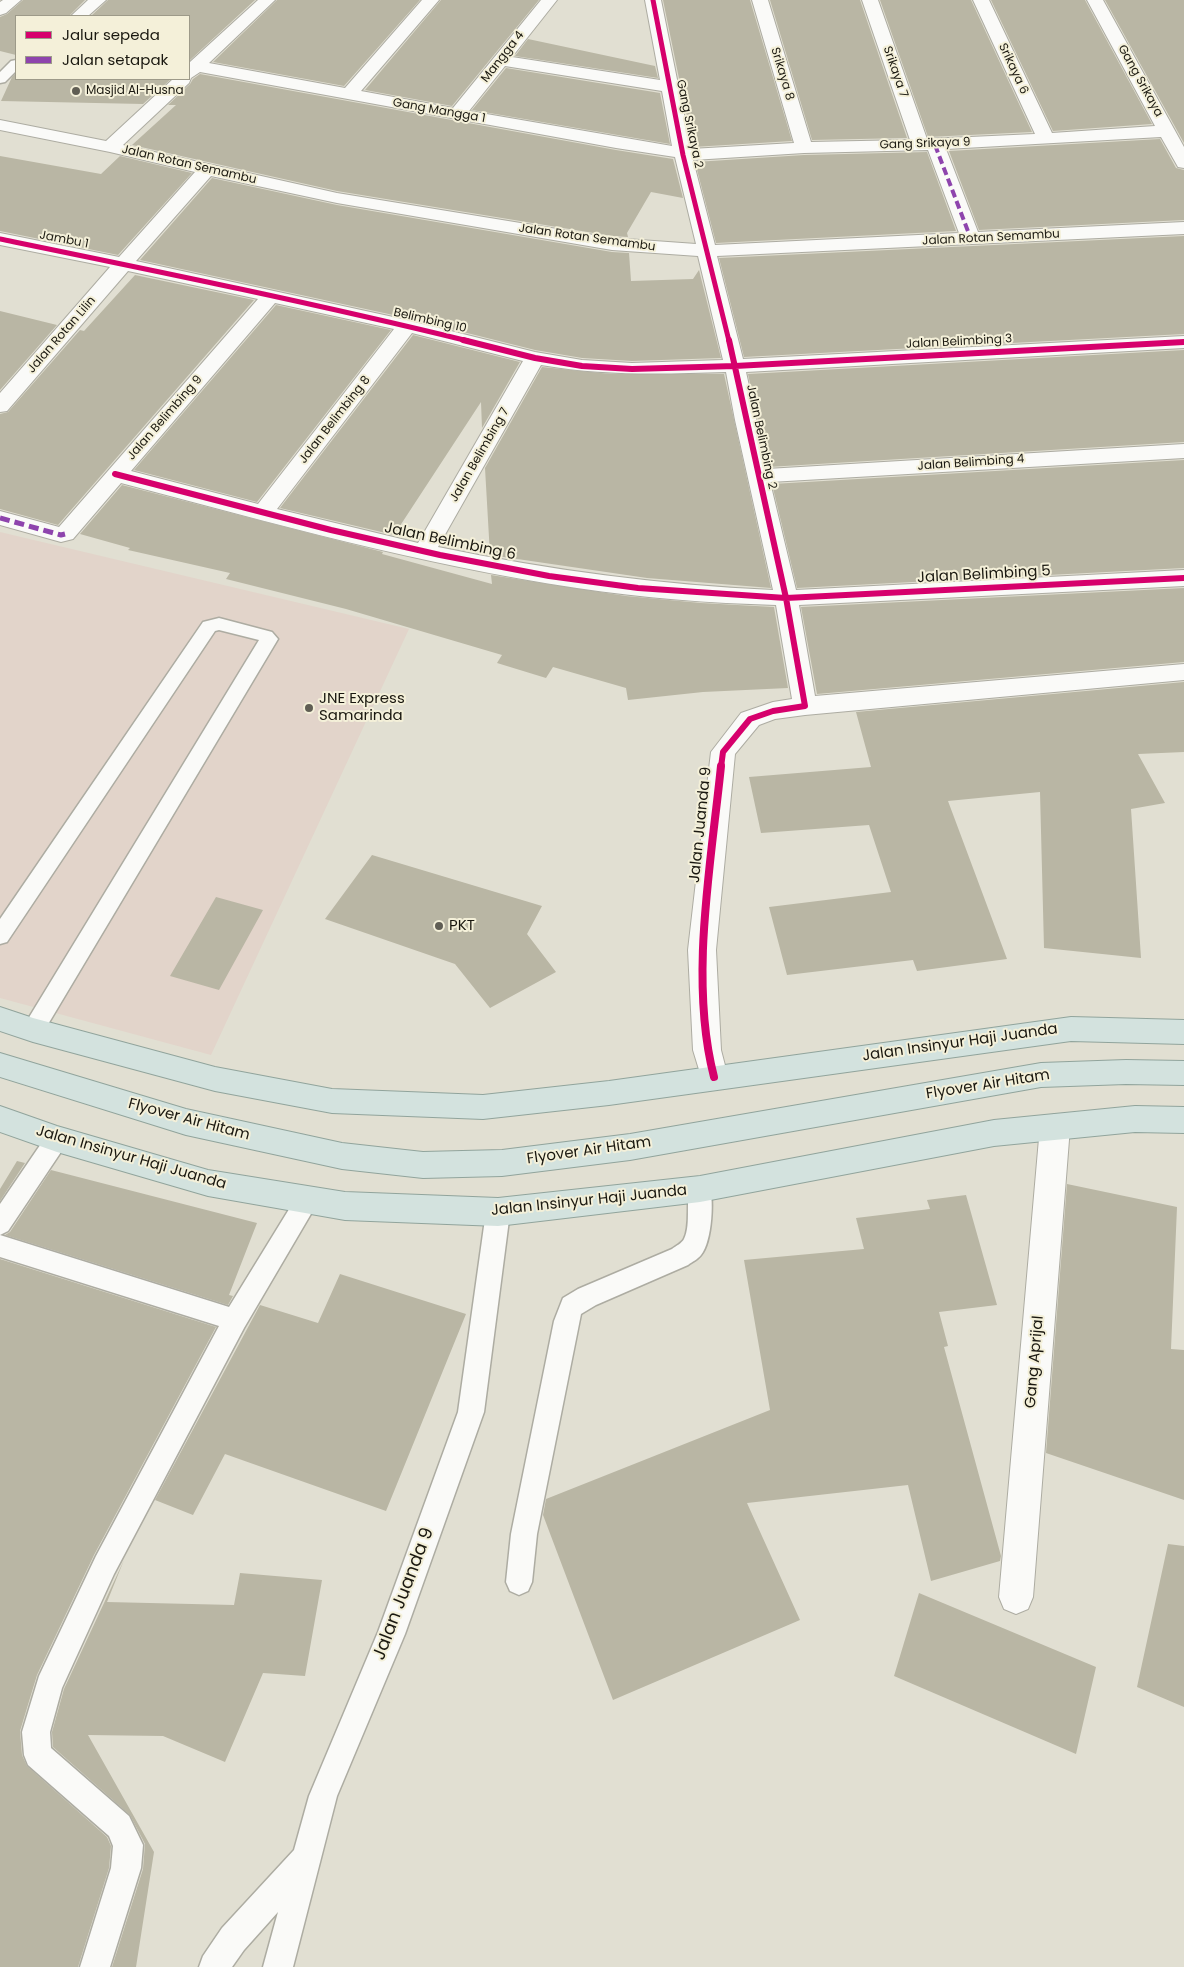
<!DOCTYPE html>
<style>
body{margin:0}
#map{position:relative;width:1184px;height:1967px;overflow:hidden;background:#e1dfd2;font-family:Poppins,sans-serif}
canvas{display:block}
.legend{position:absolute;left:15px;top:15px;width:175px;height:65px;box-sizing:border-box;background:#f4f0d9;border:1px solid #9d9a89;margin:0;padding:6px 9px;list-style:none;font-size:15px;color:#1a1810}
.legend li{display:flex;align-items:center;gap:10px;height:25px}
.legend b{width:25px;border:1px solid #9d9a89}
</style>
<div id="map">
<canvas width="1184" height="1967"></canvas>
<ul class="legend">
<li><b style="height:6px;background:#d6006c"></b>Jalur sepeda</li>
<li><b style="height:6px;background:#8e44ad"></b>Jalan setapak</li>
</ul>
</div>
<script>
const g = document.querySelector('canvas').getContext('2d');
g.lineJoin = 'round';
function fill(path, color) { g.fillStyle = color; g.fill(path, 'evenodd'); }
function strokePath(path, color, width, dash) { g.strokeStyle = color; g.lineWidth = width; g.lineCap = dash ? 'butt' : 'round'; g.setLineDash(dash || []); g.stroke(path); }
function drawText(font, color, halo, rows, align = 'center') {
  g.font = font + ' Poppins,sans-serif'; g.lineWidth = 4; g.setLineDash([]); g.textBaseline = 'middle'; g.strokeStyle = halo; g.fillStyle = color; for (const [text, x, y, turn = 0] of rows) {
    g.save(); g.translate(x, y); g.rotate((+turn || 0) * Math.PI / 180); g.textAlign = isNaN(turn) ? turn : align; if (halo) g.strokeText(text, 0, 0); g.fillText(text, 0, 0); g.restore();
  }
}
fill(new Path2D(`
 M0,532L409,629L211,1055L0,998Z`), '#e2d4ca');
fill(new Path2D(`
 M23,0H85L69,16H16V55L0,51V17L7,14Z
 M108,0H255L189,61V16H91Z
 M277,0H420L344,86L213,62Z
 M441,0H539L452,106L365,90Z
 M663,0H750L792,141L693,147Z
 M770,0H860L907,138L812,140Z
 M880,0H971L1032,132L928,137Z
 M991,0H1085L1152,124L1053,131Z
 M1105,0H1184V143Z
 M528,39L655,66L658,78L515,56Z
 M506,68L660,93L670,144L472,110Z
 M16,73V79H171L143,104L1,101L12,77Z
 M200,74L616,150L673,159L683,198L651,192L627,233L628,237L612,236L337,191L132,145L176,105H168L190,84L193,79Z
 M1160,139L1176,168L1184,170V220L979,230L949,151Z
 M927,152L956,231L716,243L695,162L804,155Z
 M0,156L101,174L120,156L192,173L118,255L0,231Z
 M212,178L337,205L612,252L629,253L631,281L693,279L699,270L721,358L632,361L582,358L535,350L407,318L140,260Z
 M1184,236V334L744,357L719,258Z
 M135,275L254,300L58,525L0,509V414L8,412L80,330L84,331Z
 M276,305L391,330L257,502L134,470Z
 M0,311L57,325L0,390Z
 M413,335L520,362L482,428L481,402L394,535L280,508Z
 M1184,350V442L768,467L748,374Z
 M542,367L611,374H724L771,588L647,578L490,555L485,468Z
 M1184,460V568L797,588L772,484Z
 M122,485L383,552L382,554L492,584L491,575L626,596L701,603L774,607L788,688L703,692L628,700L626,688L553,667L546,678L497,663L502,655L346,609L226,579L230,573L128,550L130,548L80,534Z
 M1184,588V662L817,694L801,607Z
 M1184,682V752L1138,754L1165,803L1131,809L1141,958L1044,948L1040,792L948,801L1007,959L917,971L913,960L787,975L769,907L891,892L869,825L761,833L749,777L871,767L856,712Z
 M372,855L542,906L527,934L556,972L490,1008L455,964L325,919Z
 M216,897L263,910L219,990L170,976Z
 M17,1161L25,1163L0,1201V1189Z
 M51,1170L257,1223L229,1295L233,1296L228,1305L5,1235L10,1232Z
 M1067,1184L1177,1207L1171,1349L1184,1350V1500L1046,1453Z
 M966,1195L997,1305L939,1312L948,1346L944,1347L1001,1556L1000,1561L931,1581L908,1485L747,1503L800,1620L613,1700L543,1515L546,1499L770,1410L744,1260L864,1249L856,1218L930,1209L927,1200Z
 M0,1259L216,1327L94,1555L37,1675L20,1731L22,1755L27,1766L107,1837L111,1846L109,1868L78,1967H0Z
 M340,1274L466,1314L386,1511L225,1454L193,1515L155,1500L260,1305L318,1323Z
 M1168,1544L1184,1546V1707L1137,1687Z
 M124,1560L107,1602L234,1605L240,1573L322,1580L305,1676L263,1673L225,1762L163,1736L88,1735L154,1852L136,1967H112L143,1869L145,1844L130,1815L53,1747L52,1732L64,1689Z
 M919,1593L1096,1667L1076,1754L894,1676Z`), '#b9b6a4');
const service = new Path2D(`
 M16,60V71L5,82L0,83V72L11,61Z
 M219,618L272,632L278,639L41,1036L33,1039L25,1036L22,1030L25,1024L259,640L219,630L215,631L7,942L0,944V919L203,622Z
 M57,1129L65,1132L68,1139L65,1146L8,1231L0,1235V1204L49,1132Z
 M700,1179L708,1182C715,1196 712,1242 701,1255C698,1259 692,1262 688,1265L596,1305L581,1314L537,1534L532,1582L528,1591L519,1595L510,1591L506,1582L511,1534L554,1321L563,1298L578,1289L672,1249C676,1246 682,1243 684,1239C692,1223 684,1199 692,1182Z
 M307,1190L315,1193L319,1200L315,1207L244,1328L114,1574L62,1688L50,1732L51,1748L129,1816L143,1845L141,1868L110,1967H80L111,1868L113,1846L109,1836L28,1765L24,1755L22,1732L39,1676L96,1556L219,1326L0,1257V1235L229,1307L299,1193Z
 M498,1202L506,1205L510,1212L484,1412L405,1634L337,1796L293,1967H263L278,1912L244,1950L232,1967H199L203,1956L222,1928L294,1850L309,1796L378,1632L458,1412L486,1212L490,1205Z`);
const minor = new Path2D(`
 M3,0H21L6,13L0,15V2Z
 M88,0H106L88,16H71Z
 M258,0H275L209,63L345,88L422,0H439L361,91L453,108L541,0H557L512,57L660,80L645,0H661L691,149L794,143L752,0H768L811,142L910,140L862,0H878L927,139L1035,134L973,0H989L1052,133L1155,126L1087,0H1103L1184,147V168L1178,167L1161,137L946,149L978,232L1184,222V234L717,256L743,359L1184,336V348L746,372L767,469L1184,444V458L770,482L796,590L1184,570V586L799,605L815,696L1184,664V680L805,715L775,719L759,725L735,754L716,950L721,1050L728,1077L724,1086L714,1089L704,1086L693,1050L688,950L711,752L741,713L773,702L792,699L776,605C709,603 643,598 577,588C422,565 272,523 121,483L73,539L61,542L0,525V511L59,527L258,299L128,271L7,411L0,412V393L110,267L0,245V233L119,257L195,172L110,152L0,130V120L106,141L173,79H189L190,62ZM505,66L662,91L672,146L469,111ZM200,72L616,148L675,157L696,244L612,238L337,193L123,145L189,83L191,78ZM928,150L959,233L715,245L693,160L804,153ZM211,176L337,203L612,250L698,256L723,360L632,363L582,360L535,352L407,320L136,261ZM275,303L394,329L258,504L131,471ZM412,333L523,361L418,543L277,509ZM541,365C606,376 661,374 726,372L735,420L773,590C660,585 549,570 438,547Z
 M1055,1114L1065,1118L1070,1127L1033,1597L1028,1609L1016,1614L1004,1609L999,1597L1040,1127L1045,1118Z`);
const trunk = new Path2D(`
 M0,1007L33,1018L215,1067L332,1089L483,1095L609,1081L1071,1017L1184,1020V1044L1071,1041L609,1105L483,1119L332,1113L215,1091L33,1042L0,1031Z
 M0,1053L186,1109L342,1143L423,1152L502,1150L630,1134L1041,1063L1126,1060L1184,1061V1085L1126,1084L1041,1087L630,1160L502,1176L423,1178L342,1169L186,1135L0,1077Z
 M0,1106L57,1126L208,1170L345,1192L498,1198L700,1176L994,1120L1135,1106L1184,1107V1133L1135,1132L994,1146L700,1202L498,1226L345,1220L208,1196L57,1152L0,1132Z`);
strokePath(service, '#adaca2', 3);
strokePath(minor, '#adaca2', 2);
strokePath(trunk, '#91a49c', 2);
fill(service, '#fafaf8');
fill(minor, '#fafaf8');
fill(trunk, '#d3e2de');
strokePath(new Path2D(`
 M935,145L971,239`), '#8e44ad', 4, [8, 4]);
strokePath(new Path2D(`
 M0,518L61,535L65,534`), '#8e44ad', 5, [10, 5]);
strokePath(new Path2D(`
 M653,0L683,155L729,341
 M0,239C156,271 313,303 468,341`), '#d6006c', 5);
strokePath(new Path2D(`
 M463,340L535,358L582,366L632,369L735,366L1184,342
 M115,474L331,530L440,555L549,576L638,588L786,598L1184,578
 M721,767L723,752L750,719L773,711L805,706L786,598L729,340`), '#d6006c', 6);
strokePath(new Path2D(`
 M714,1077C689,981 711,864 721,766`), '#d6006c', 8);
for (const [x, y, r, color] of [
 [76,91,5,"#605e54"],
 [309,708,5,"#605e54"],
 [439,926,5,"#605e54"]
]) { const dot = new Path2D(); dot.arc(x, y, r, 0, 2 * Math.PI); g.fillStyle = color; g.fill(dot); strokePath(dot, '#f4f0d9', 2); }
drawText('12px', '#1a1810', '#f4f0d9', [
 ["Mangga 4",503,57,-52],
 ["Srikaya 6",1013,69,65],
 ["Srikaya 7",895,72,71],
 ["Srikaya 8",782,74,73],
 ["Gang Srikaya",1140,81,61],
 ["Gang Mangga 1",439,111,10],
 ["Gang Srikaya 2",689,124,78],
 ["Gang Srikaya 9",925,144,-2],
 ["Jalan Rotan Semambu",189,165,13],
 ["Jalan Rotan Semambu",587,238,8],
 ["Jalan Rotan Semambu",991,238,-3],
 ["Jambu 1",64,240,11],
 ["Belimbing 10",430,321,13],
 ["Jalan Rotan Lilin",62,335,-49],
 ["Jalan Belimbing 3",959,342,-3],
 ["Jalan Belimbing 9",165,418,-49],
 ["Jalan Belimbing 8",335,420,-52],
 ["Jalan Belimbing 2",761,437,78],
 ["Jalan Belimbing 7",480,455,-60],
 ["Jalan Belimbing 4",971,463,-4]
]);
drawText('12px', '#1a1810', '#f4f0d9', [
 ["Masjid Al-Husna",86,91]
], 'left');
drawText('15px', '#1a1810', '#f4f0d9', [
 ["Jalan Belimbing 6",450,542,12],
 ["Jalan Belimbing 5",984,575,-3],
 ["Jalan Juanda 9",701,825,-84],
 ["Jalan Insinyur Haji Juanda",960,1043,-8],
 ["Flyover Air Hitam",988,1085,-9],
 ["Flyover Air Hitam",189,1120,15],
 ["Flyover Air Hitam",589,1151,-8],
 ["Jalan Insinyur Haji Juanda",131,1158,16],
 ["Jalan Insinyur Haji Juanda",589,1201,-6],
 ["Gang Aprijal",1035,1362,-85]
]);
drawText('15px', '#1a1810', '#f4f0d9', [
 ["JNE Express",319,699],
 ["Samarinda",319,716],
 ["PKT",449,926]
], 'left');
drawText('18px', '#1a1810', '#f4f0d9', [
 ["Jalan Juanda 9",404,1594,-69]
]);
</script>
